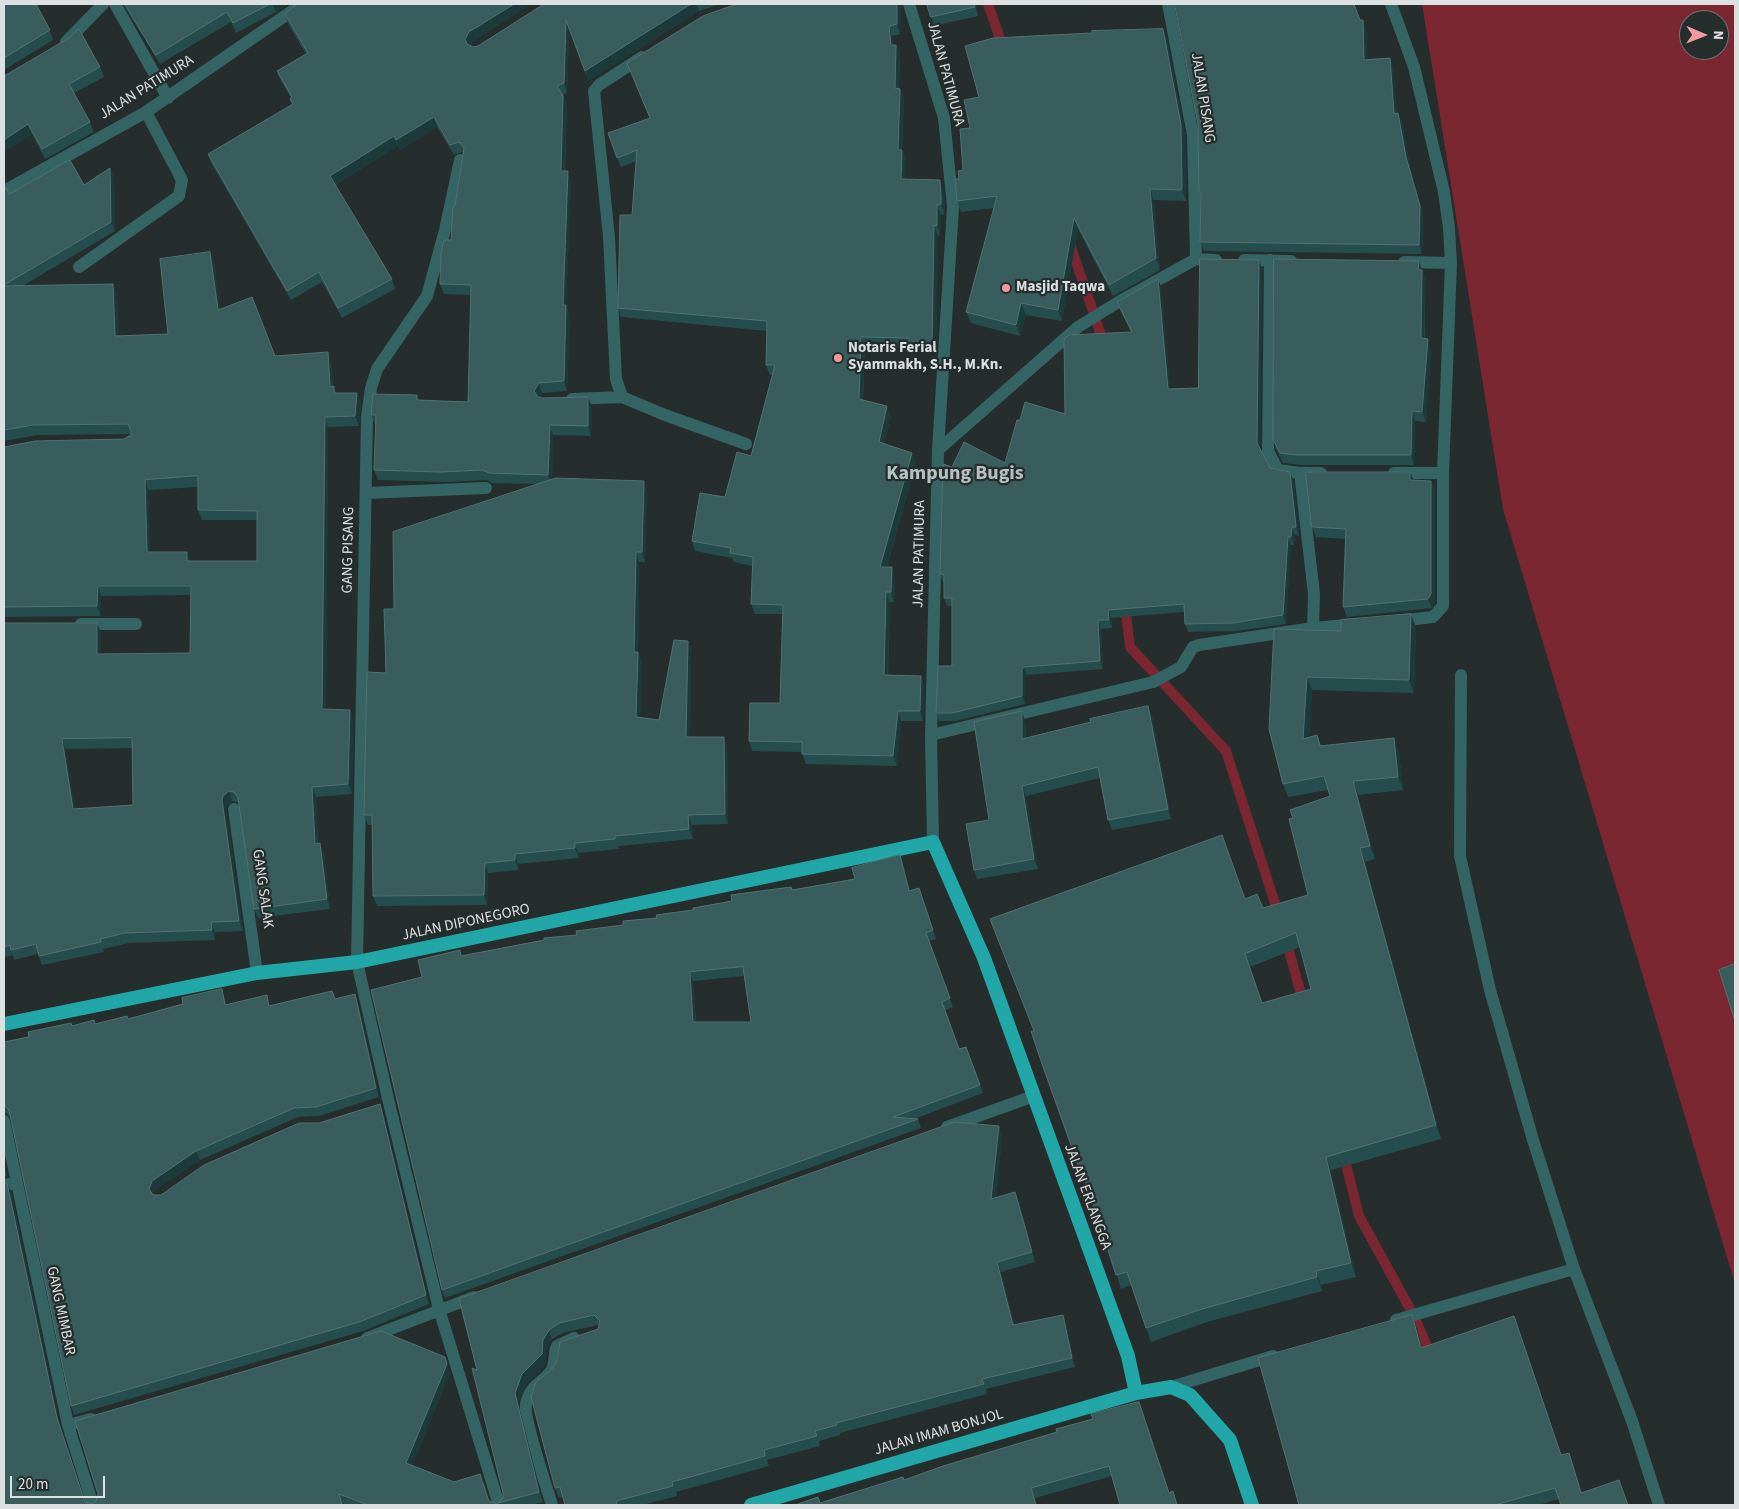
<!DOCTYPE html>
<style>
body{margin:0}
#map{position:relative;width:1739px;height:1509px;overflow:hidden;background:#252d2d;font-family:"Source Sans 3",sans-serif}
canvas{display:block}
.frame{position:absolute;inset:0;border:5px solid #dce0e0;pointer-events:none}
.north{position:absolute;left:1679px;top:10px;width:50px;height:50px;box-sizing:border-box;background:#252d2d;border:1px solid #6e7575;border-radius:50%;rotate:91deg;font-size:14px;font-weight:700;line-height:20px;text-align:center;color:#dce0e0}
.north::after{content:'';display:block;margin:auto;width:18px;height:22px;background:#f49b9f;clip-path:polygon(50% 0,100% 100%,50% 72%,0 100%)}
.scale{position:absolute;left:10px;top:1476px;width:95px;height:22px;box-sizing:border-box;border:2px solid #dce0e0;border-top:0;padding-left:6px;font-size:15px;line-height:18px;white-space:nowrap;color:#dce0e0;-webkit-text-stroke:4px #252d2d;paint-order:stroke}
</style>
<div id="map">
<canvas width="1739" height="1509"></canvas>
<div class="frame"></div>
<div class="north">N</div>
<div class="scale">20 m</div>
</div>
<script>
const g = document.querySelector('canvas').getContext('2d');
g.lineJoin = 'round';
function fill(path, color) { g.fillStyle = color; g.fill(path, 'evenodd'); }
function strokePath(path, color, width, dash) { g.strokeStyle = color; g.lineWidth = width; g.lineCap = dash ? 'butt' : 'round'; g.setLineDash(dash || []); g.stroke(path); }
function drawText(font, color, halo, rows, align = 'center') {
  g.font = font + ' "Source Sans 3",sans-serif'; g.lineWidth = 4.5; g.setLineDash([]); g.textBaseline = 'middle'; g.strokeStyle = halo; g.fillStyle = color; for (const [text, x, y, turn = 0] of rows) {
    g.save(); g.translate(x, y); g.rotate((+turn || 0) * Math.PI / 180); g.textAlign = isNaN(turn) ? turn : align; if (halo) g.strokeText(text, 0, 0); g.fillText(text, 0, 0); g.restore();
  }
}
fill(new Path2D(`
 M1422,4H1735V1284L1503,509ZM1689,20H1719V50H1689Z`), '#7a2732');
strokePath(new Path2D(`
 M988,4L1004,50
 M1070,244L1101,335L1102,346
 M1125,605L1130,647L1226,751L1279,916
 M1286,940L1304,1005
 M1343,1152L1359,1216L1414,1316L1432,1358`), '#7a2732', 10);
strokePath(new Path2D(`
 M81,624H136
 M1461,675L1460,856L1490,990L1533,1140L1574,1269L1632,1421L1659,1505
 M931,735L1153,682
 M357,962L389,1103L439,1309L499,1505
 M4,1185L15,1183
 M1396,1320L1574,1269
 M1171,1387L1273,1356
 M552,1505C547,1488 523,1418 526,1404C531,1383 541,1385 551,1371C556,1364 553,1354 557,1346L574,1338`), '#356465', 12);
strokePath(new Path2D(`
 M1168,4L1193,135L1196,259
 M1391,4L1414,67L1444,192L1449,228L1451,263L1443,473V606L1433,617L1397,621
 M66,42L103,4
 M642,57L599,85L594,91L609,237L616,379L622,397L665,415L746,444
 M1244,260L1291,261
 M1270,260L1268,451L1278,470L1300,473H1321
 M1404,262L1451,263
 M79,267L179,196L182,180L146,112
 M572,399L622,397
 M938,450L1078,327L1120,301L1196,259L1216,260
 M1300,473L1314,594L1313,628
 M1394,473H1443
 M366,493L486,488
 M1153,682L1181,667L1193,647L1199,645L1313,628L1357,624
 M234,809L257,973
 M357,962L367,417L371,388L377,369L427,296L445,230L460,160
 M4,1121L68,1425L93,1505
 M947,1127L1034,1096
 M367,1338L474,1297
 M68,1425L91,1419`), '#356465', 12);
strokePath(new Path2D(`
 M115,4L168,98
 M909,4L944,118L953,207L938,450L931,735L933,842
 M4,191L146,112L302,4`), '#356465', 12);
strokePath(new Path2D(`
 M4,1024L257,973L357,962L933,842L984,958L1128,1356L1136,1393
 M751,1505L1136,1393L1171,1387L1190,1395L1230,1440L1252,1505`), '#21a7a8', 14);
fill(new Path2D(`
 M4,4L50,30L53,40L4,70Z
 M123,4H288L276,12L236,33L231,22L160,64Z
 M544,4H721L699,11L588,81L569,30L567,93L563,95L567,106L565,171L571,181L566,306L570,315L567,391L542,393L540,398L592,406L591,436L553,435L552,479L647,491L645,562H639L638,652L642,662L640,718L659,720L688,641L691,651L690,737H724L727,747L728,824L692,825L693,839L618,846L619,849L578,853L579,858L518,864L519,870L488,873L487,905L377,906L373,896L372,825H368L364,815L386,673L394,609L536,484L492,483L486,480L444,482L378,480L374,470L376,425H375L371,415L417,395L419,400L468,402L471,295L444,294L440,284L451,240L455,206L463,154L462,152L454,155L437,127L400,150L398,146L335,185L392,279L395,289L342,318L322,282L291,300L211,163L208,154L292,105L290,99L291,98L281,81L277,71L306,54L288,24L285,14L473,42L471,46L473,47L478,46Z
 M901,4L900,34L892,36L893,45H896L900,54L899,89H900L904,98L902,150L906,160L905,179L940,180L943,190L945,207L944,214L941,215L940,235H938L936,353L913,352L911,348L865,347L863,400L891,416L884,444L912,453L916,463L887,567L895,577L894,602H890L888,675L921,676L924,686L923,721H901L897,766L806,764L802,754V752L752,751L749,741L780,703L783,614H755L751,604L752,566L734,562L732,558L695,551L692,541L725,497L751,456L773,375H770L766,365L767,331L621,317L618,308L632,215L636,161L621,167L608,133L650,118L627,63Z
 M927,4H975L978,16L934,26Z
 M1360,20H1363L1366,29L1367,59L1390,58L1393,67L1397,113L1402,122L1410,167L1423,215L1422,254L1204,251L1200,242L1201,197L1199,192L1198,125Z
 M1163,29L1167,40L1185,136L1186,201L1154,200L1160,270L1113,296L1078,229L1062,321L1026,315L1020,336L971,323L966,312L994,208L961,212L957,201L959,179L963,170L970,128L979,97L1092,33Z
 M100,67L104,77L74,93L90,122L94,132L45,159L32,134L4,152V76Z
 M110,168L114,178L115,231L24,285L113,284L117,294L118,336L168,334L214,262L220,310L275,356L331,362L333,386L336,393L361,403L359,426L328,427L326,710L353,720L352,794L316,797L318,843H320L324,853L330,909L258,918L254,909L239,804L237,802L232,801L227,806L226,810L243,931L215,932V940L129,943L103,949L104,952L42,965L38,954L14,960L13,955L4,957V623L101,632L100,654L190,653L191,595L101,596V616L4,617V447L124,439L131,434L37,435L4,441V188L9,194L84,185ZM198,487V510L202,520H257V561H190L187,552H150L148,490ZM132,748L133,805L75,809L65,749Z
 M1419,261L1425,279V339L1431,349L1426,422L1415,421L1414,465H1301L1283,463L1276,449L1273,439Z
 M1262,268L1260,449L1270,468L1293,480L1299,536L1295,535L1294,545H1291L1286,624L1236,631L1188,632L1185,624L1184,612L1111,618L1112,628L1101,629L1103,669L1027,675L1025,677V704L955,721H939L936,713L952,666V606H947L944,598V583H943L940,574L952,467L1005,463L1020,420L1065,414L1131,332L1120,310L1117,302L1158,279L1161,287L1170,389L1198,388Z
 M1410,472L1413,480L1435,490V604L1432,608L1347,617L1343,607L1345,539L1316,537L1312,527Z
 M1416,627L1414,693L1312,690L1309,737L1317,735L1321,745L1399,752L1403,790L1358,795L1375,859L1365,862L1441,1139L1331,1170L1356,1277L1321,1285L1322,1291L1207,1322L1151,1342L1131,1285L1121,1289L1089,1189L1087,1190L1041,1061L1033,1031L1245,899L1263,908L1308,895L1293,818L1330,796L1328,790L1288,797L1283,784L1269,729L1341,631ZM1300,947L1311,989L1262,1003L1250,967Z
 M1152,716L1171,819L1112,830L1108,820L1100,778L1026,796L1038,869L977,879L974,870L989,820L1025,721L1026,738Z
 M903,863L910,891L919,888L936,939L929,941L953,1007L945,1010L959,1049L966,1047L983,1093L914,1119H918L921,1128L445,1298L442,1290L422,977L462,956L577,935L623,925L693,910L791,887L792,890L855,879ZM744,976L751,1022H696L693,981Z
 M222,989L226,1004L271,1005L332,991L335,999L358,1003L379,1097L319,1116L298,1117L200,1160L155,1190L153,1195H161L319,1123L380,1104L383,1113L429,1304L363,1331L74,1415L71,1406L10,1117L6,1113L4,1114V1042L72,1026L95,1024L128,1019L183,1004Z
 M1002,1136L996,1198L1019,1202L1035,1262L1001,1272L1014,1325L1066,1324L1075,1367L986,1389L987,1394L840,1433V1435L819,1441L820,1446L767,1460L769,1466L676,1492L677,1496L642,1505H565L563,1497L559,1498L555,1488L552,1369L598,1329L599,1326L598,1325L563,1333L552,1339L546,1350V1364L526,1384L518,1403L543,1502L531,1505H499L498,1503L503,1498V1493L477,1370L459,1299Z
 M4,1159L7,1176L4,1177Z
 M11,1192L60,1427L85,1502L93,1504L450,1373L412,1465L454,1482L484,1483L489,1500L491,1502L497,1504L498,1505H347L343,1503V1505H4Z
 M1412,1315L1416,1326L1422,1348L1573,1464L1582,1493L1628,1505L1559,1499L1538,1505H1299Z
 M1139,1402L1112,1476L1035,1498L820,1503L904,1480L1057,1432Z`), '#264d4d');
fill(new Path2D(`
 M273,4H288L276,12Z
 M514,4H532L473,42L469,49L465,39L469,32Z
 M691,4H696L699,11L588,81L585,71Z
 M897,4H901L900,34L897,24Z
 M566,20L569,30L567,93L564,83Z
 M1363,20L1366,29L1367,69L1364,60Z
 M889,26L892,36L895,55L891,45Z
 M1163,29L1167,40L1185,136L1186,201L1182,190Z
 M896,45L900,54L898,98L895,88Z
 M1390,58L1393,67L1398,123L1394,114Z
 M900,89L904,98L901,160L898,150Z
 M563,96L567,106L564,180L561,171Z
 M1398,113L1402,122L1410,167L1423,215L1422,254L1419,245L1406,157Z
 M434,117L437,127L400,150L396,140Z
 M28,124L32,134L4,152V140Z
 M394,136L398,146L333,186L330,176Z
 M902,150L906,160L905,189L901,179Z
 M110,168L114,178L115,231L111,222Z
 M568,171L571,181L566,306L570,315L567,391L564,381L563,305Z
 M940,180L943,190L945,207L944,214L941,204Z
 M1150,189L1154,200L1160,270L1156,258Z
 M937,205L941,215L940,235L937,226Z
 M1074,218L1078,229L1062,321L1058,310Z
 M934,225L938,235L936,353L932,343Z
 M210,252L214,262L221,320L218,310Z
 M1259,260L1262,268L1260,451L1257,443Z
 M1419,261L1425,279L1424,348L1421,338Z
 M1158,279L1161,287L1171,397L1168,389Z
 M113,284L117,294L118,346L115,336Z
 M1021,303L1026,315L1020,336L1016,325Z
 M861,337L865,347L862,409L859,399Z
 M1428,339L1431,349L1426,422L1422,412Z
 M328,352L331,362L333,396L330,387Z
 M539,383L542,393L538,401L534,391Z
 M357,393L361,403L359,426L355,416Z
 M588,397L592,406L591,436L588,426Z
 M887,406L891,416L882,452L879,442Z
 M1412,411L1415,421L1414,465L1411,455Z
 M325,417L328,427L326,719L322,709Z
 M550,425L553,435L552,485L548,475Z
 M912,453L916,463L884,576L880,567Z
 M1290,472L1293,480L1299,536L1296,527Z
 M1410,472L1414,481L1410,480Z
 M145,480L148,490L151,562L147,552Z
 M644,481L647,491L645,562L642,552Z
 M1431,481L1435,490V604L1432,608L1428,599Z
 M1292,527L1295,535L1294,545L1291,537Z
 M1288,537L1291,545L1286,624L1283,615Z
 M187,552L191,562L187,561Z
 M636,552L639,562L638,662L634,652Z
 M892,567L895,577L894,602L891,592Z
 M98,586L101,596V616L97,606Z
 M886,592L890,602L887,685L884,675Z
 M1108,610L1111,618L1112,628L1109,620Z
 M1411,614L1416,627L1414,693L1409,680Z
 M1098,620L1101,629L1103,669L1100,661Z
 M97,623L101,632L100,664L97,654Z
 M688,641L691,651L690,747L686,737Z
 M638,652L642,662L640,727L636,717Z
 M1024,667L1027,675L1025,677V704L1022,696V669Z
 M921,676L924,686L923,721L920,711Z
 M1307,677L1312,690L1308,752L1303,739Z
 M1148,706L1152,716L1171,819L1168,809Z
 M350,710L353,720L352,794L348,784Z
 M898,711L901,721L897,766L893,756Z
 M1022,711L1025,721L1026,749L1022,739Z
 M724,737L727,747L728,824L725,814Z
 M1394,738L1399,752L1403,790L1398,777Z
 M62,739L65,749L77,818L73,809Z
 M1353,781L1358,795L1375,859L1370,846Z
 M1022,786L1026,796L1038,869L1034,859Z
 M312,787L316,797L318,853L315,844Z
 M229,791L232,801L227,806L226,810L243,931L239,921L222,800L223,796Z
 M688,815L692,825L693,839L689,829Z
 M320,843L324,853L330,909L327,899Z
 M575,843L578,853L579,858L575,848Z
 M1360,848L1365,862L1441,1139L1436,1125Z
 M515,854L518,864L519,870L515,860Z
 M900,855L903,863L912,900L909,891Z
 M485,863L488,873L487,905L484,895Z
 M211,922L215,932V940L212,930Z
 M690,972L693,981L696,1030L693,1022Z
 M355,994L358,1003L379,1097L376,1088Z
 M380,1104L383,1113L429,1304L426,1295Z
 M999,1126L1002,1136L995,1209L991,1199Z
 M196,1151L200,1160L155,1190L152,1198L149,1189L152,1181Z
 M1326,1157L1331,1170L1356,1277L1351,1263Z
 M4,1159L7,1176L4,1167Z
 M7,1183L11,1192L60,1427L57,1418Z
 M1015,1192L1019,1202L1035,1262L1032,1252Z
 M997,1262L1001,1272L1016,1335L1013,1325Z
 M1316,1271L1321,1285L1322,1291L1317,1277Z
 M1063,1315L1066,1324L1075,1367L1072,1358Z
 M1412,1315L1416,1326L1425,1359L1421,1348Z
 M549,1330L552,1339L546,1350V1364L526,1384L518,1403L543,1502L539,1492L515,1393L522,1374Z
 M445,1357L450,1373L409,1472L406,1463Z
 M1569,1453L1573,1464L1585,1505L1581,1493Z`), '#1d3a3a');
const building = new Path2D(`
 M4,4H36L50,30L4,58Z
 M125,4H270L233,23L227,12L156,55Z
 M298,4H514L469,32L465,39L467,44L473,47L478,46L544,4H691L585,71L566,20L564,83L557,86L563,96L561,171H568L563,305H566L564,381L539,383L534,391L538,397L542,398L588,397V426L550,425L548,475L489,473L482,470L441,472L374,470L376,415H371L373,394L417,395V400L468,402L471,285L440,284L441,252L444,240H451L453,207L455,206L464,148L459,142L450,145L434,117L396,140L394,136L330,176L392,279L338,308L319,272L287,291L208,154L293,104L290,99L292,97L277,71L308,53L285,14Z
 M737,4H897V24L889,26L891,45H896L895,88L900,89L898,150H902L901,179L940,180L941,197V204L937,205V226L934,225L932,343L909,342V338L861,337L859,399L887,406L879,442L912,453L880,567H892L891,592H886L884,675L921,676L920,711H898L893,756L802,754V742L749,741L750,703H780L783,605L751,604L753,557L730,553L731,548L692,541L700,493L725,497L737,452L751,456L775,365H766L767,321L618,308L620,215H632L637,150L617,158L608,133L650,118L627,63L703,16Z
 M927,4H974L975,7L931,17Z
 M1175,4H1354L1360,20H1363L1364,60L1390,58L1394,114L1398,113L1406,157L1420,206L1419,245L1200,242L1201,192H1199L1198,125Z
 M79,29L100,67L69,84L90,122L42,149L28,124L4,140V76L69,38Z
 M1163,29L1181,125L1182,190L1150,189L1156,258L1109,285L1074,218L1058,310L1021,303L1016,325L966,312L997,196L957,201L955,179H959L958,171L963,170L960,129L970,128L964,100L979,97L965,46L993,38L1092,33V31Z
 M70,160L84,185L110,168L111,222L4,285V188H6L9,194Z
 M210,252L218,310L252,297L275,356L328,352L330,387L334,386V393H357L355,416L325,417L322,709L350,710L348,784L312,787L315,844L320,843L327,899L254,909L238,798L234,792L229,791L223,796L222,800L239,921L211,922L212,930L125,933L100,939L101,942L39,956L36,944L11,950L10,945L4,947V623H97V654L190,653L191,586H98L97,606L4,607V447L35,441L124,439L131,435V431L128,424L33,425L4,430V286L113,284L115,336L168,334L160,259ZM198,476V510L257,511V561H187V552H147L145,480ZM132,738L133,805L73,809L62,739Z
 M1200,259L1259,260L1257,443L1270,468L1290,472L1296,527H1292L1291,537H1288L1283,615L1233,623L1185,624L1184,604L1108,610L1109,620H1098L1100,661L1024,667L1022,669V696L952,713H936L938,666H952V598H944V575L940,574L943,464L952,467L964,442L1005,463L1017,420H1020L1025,402L1065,414L1064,339L1069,335L1132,332L1117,302L1158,279L1168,389L1198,388Z
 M1274,259L1419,261L1418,270H1422L1421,338L1428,339L1422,412L1412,411L1411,455H1297L1280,453L1273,439Z
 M1306,472H1410V480L1431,481V594L1428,599L1343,607L1346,529L1312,527Z
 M556,478L644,481L642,552H636L634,652H638L636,717L659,720L674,640L688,641L686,737H724L725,814L688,815L689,829L615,836V839L575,843V848L515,854V860L485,863L484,895L373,896L372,815H364L367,672L386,673L384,609H394L393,532Z
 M1411,614L1409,680L1307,677L1303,739L1317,735L1320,746L1394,738L1398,777L1353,781L1370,846L1360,848L1436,1125L1326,1157L1351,1263L1316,1271L1317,1277L1202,1309L1146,1328L1127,1272L1116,1275L1084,1176H1082L1041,1061L1031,1031H1034L990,919L1222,835L1245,899L1257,894L1263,908L1308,895L1289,819L1293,818L1290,810L1330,796L1324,776L1283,784L1269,729L1274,629L1341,631V620ZM1296,933L1311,989L1262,1003L1245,954Z
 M1148,706L1168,809L1108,820L1098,767L1022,786L1034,859L974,870L966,824L989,820L974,722L1022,711V739L1091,722L1090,719Z
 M900,855L909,891L919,888L933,930L926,933L950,998L942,1002L959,1049L966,1047L980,1085L893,1117L918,1119L442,1290L371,990L422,977L418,960L460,950L461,956L544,940V938L577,935L576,931L623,925V921L657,918L656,915L693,910V908L732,901L731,895L791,887L792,890L855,879L852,868ZM743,967L751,1022H693L690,972Z
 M1735,964V1021L1719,970Z
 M222,989L225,1005L267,995L269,1006L332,991L335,999L355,994L376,1088L316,1107L294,1108L196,1151L152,1181L149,1189L153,1195H161L204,1165L299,1123H319L380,1104L426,1295L359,1322L71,1406L9,1110L4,1105V1042L29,1037L28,1032L71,1023L72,1026L94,1020L95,1024L127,1016L128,1019L183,1004L182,998Z
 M955,1122L999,1126L991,1199L1015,1192L1032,1252L997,1262L1013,1325L1063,1315L1072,1358L982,1379L984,1384L836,1423L837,1425L815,1431L817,1436L764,1450L765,1456L672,1482L673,1486L616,1501L617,1505H565L560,1487L555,1488L531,1397L536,1382L552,1369L557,1360L560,1342L598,1329L600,1321L594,1315L559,1323L549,1330L543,1340L542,1354L522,1374L515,1393L539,1492L498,1503L503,1498V1493L472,1368L477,1370L459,1299Z
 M4,1183H7L57,1418L85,1502L93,1504L96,1501L98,1494L75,1421L381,1331L445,1357L447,1364L406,1463L454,1482L480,1474L488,1499L491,1502L497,1504L492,1505H368L339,1494L342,1505H4Z
 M1412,1315L1421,1348L1514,1316L1561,1455L1569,1453L1581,1493L1619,1480L1628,1505H1561L1555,1488L1495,1505H1299L1258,1358Z
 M1139,1402L1169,1493L1173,1491L1177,1505H1120L1109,1466L1031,1488L1036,1505H795L818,1497L820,1503L903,1477L904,1480L943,1466L1057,1432L1056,1429L1093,1419L1091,1414Z`);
fill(building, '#395d5d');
strokePath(building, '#537171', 1);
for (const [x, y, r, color] of [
 [1006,288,5,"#f49b9f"],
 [838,358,5,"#f49b9f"]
]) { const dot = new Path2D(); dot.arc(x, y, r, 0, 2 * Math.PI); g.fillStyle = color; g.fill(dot); strokePath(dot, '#252d2d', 2); }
drawText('15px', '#dce0e0', '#252d2d', [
 ["JALAN PATIMURA",945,74,75],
 ["JALAN PATIMURA",147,88,-32],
 ["JALAN PISANG",1202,98,81],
 ["GANG PISANG",349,550,-89],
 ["JALAN PATIMURA",920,554,-89],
 ["GANG SALAK",262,889,82],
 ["JALAN DIPONEGORO",466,923,-12],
 ["JALAN ERLANGGA",1087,1197,70],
 ["GANG MIMBAR",60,1311,78],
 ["JALAN IMAM BONJOL",939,1433,-16]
]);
drawText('bold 15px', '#dce0e0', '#252d2d', [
 ["Masjid Taqwa",1016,288],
 ["Notaris Ferial",848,349],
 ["Syammakh, S.H., M.Kn.",848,366]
], 'left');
drawText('bold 20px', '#b7c1c1', '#252d2d', [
 ["Kampung Bugis",955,475]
]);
</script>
